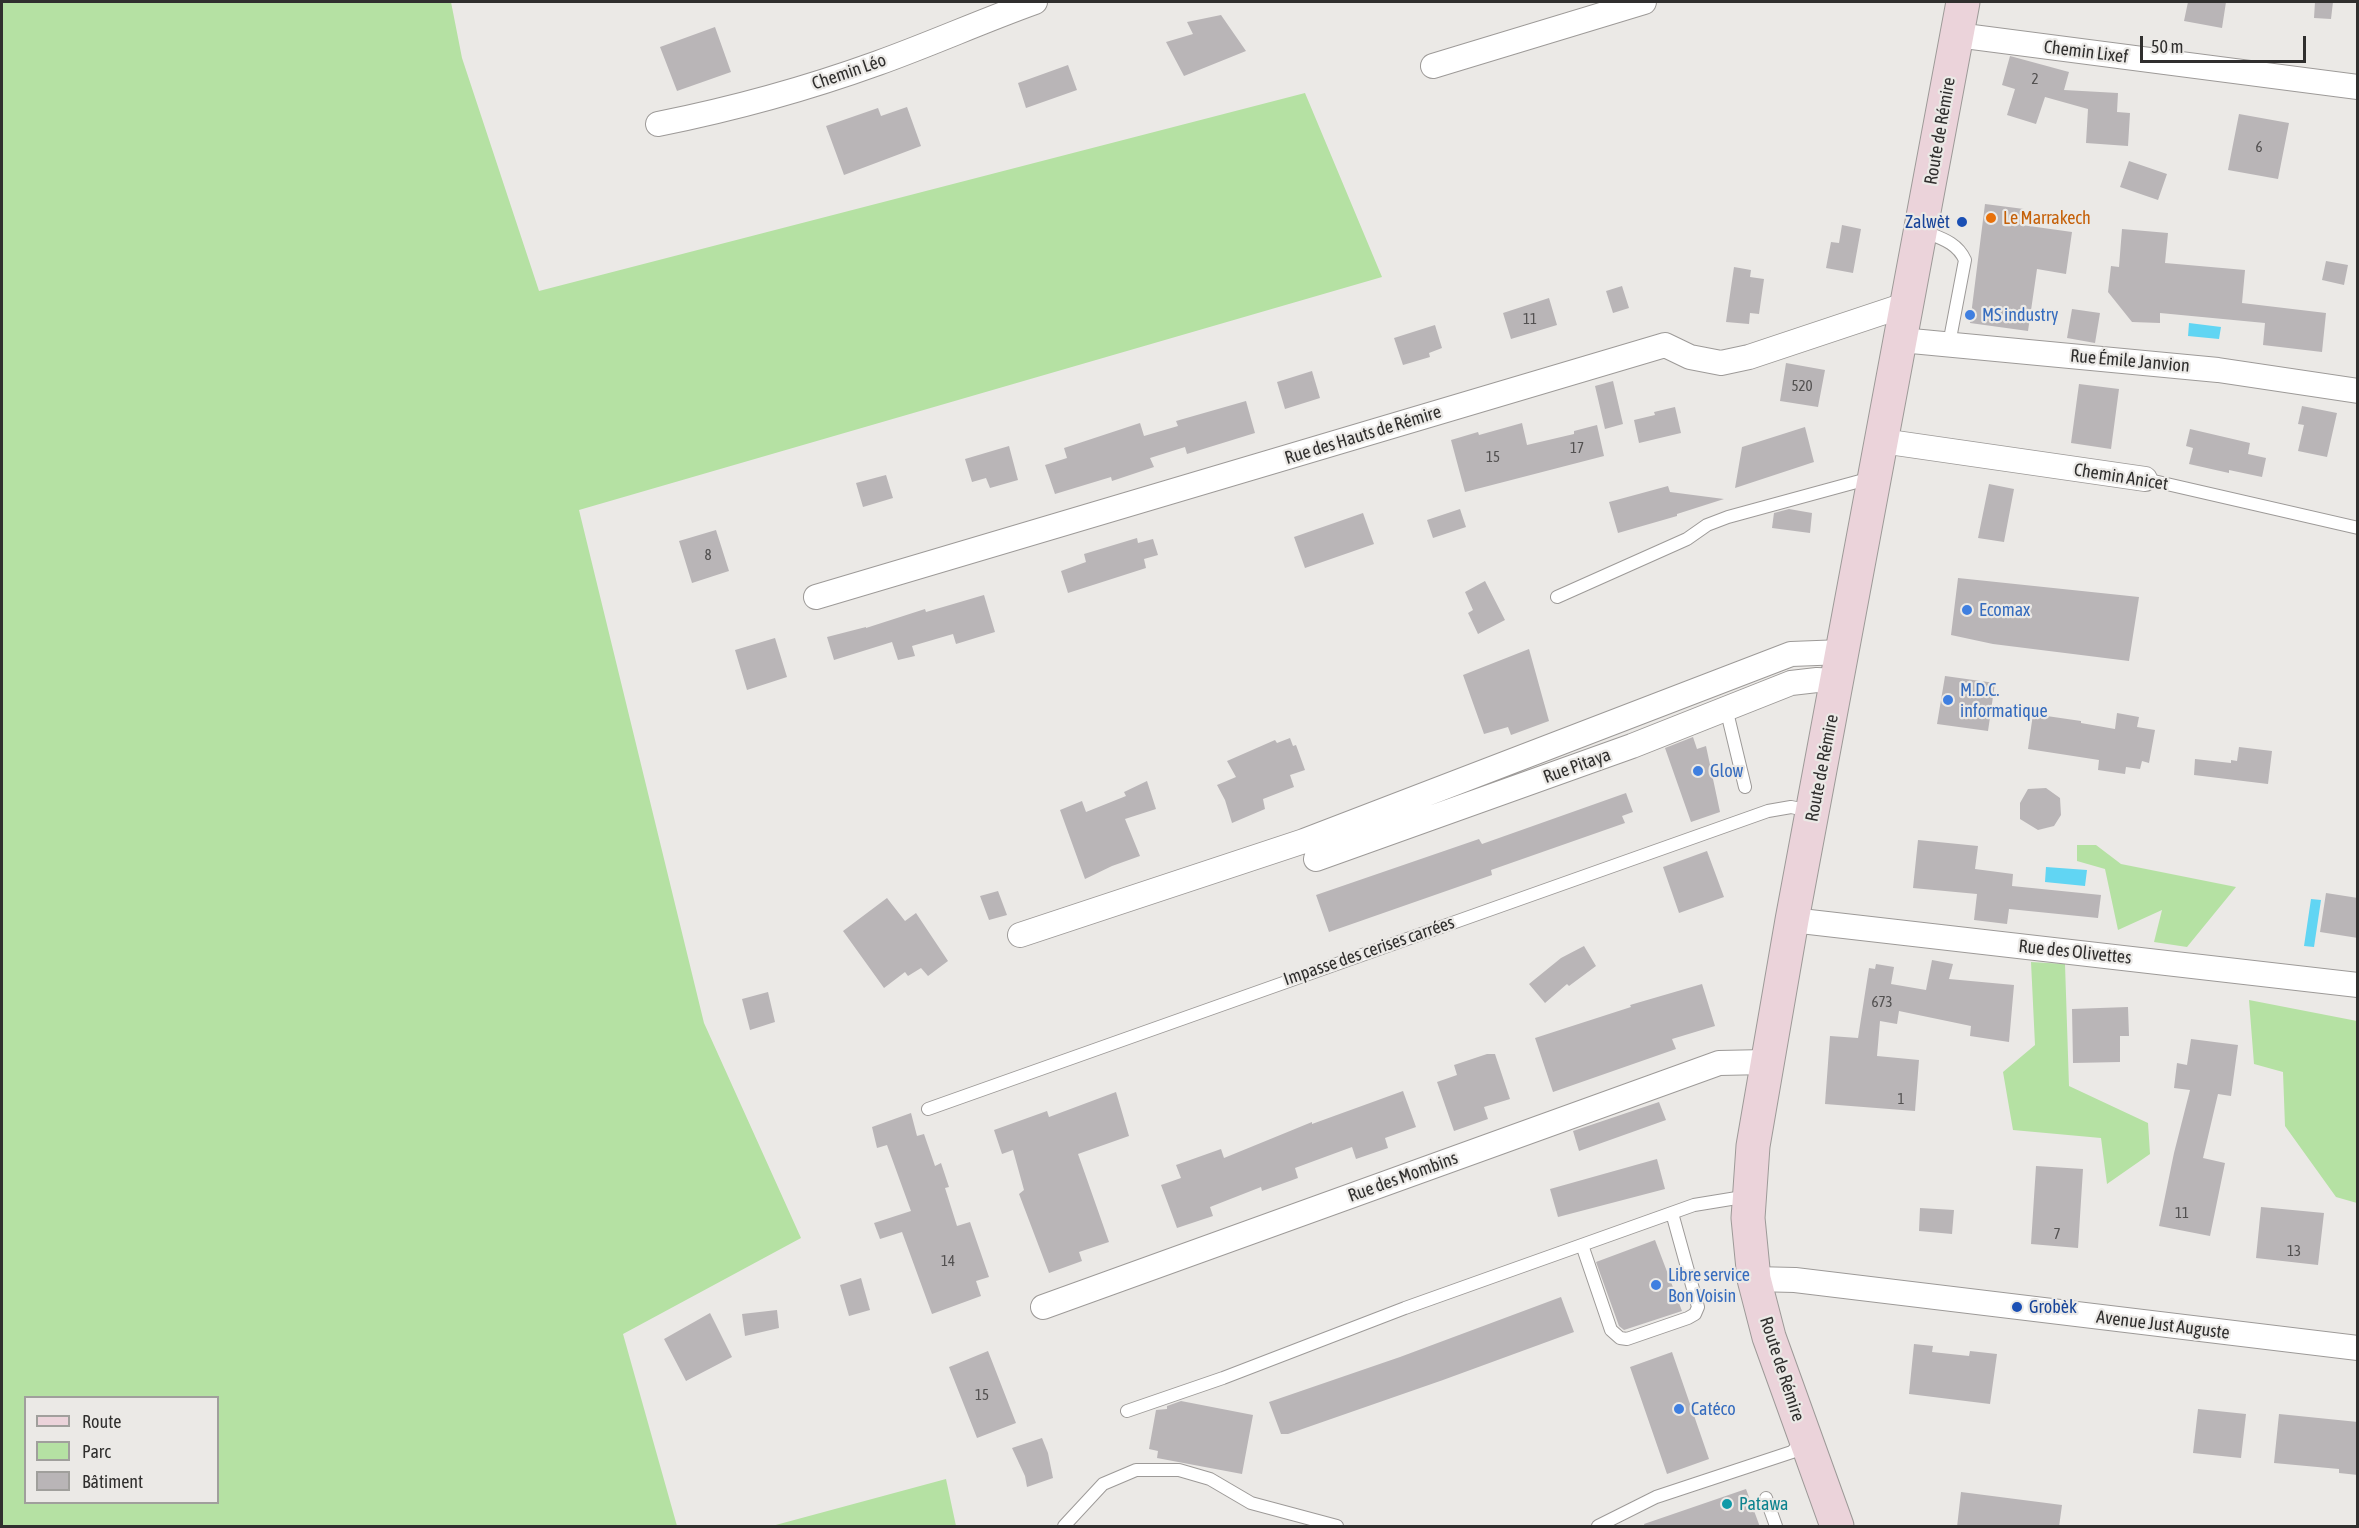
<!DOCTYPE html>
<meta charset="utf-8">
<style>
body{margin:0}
#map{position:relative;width:2359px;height:1528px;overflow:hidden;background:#ebe9e6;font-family:"Asap Condensed",sans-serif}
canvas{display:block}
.frame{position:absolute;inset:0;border:3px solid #302f2e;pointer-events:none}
.legend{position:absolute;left:24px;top:1396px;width:195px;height:108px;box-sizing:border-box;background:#ebe9e6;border:2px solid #a09f9c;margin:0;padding:8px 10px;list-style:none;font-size:18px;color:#302f2e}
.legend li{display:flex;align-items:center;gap:12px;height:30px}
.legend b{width:30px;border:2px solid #a09f9c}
.scale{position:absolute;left:2140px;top:36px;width:166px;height:27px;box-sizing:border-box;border:3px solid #302f2e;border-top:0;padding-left:8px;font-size:18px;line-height:21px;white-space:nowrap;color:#302f2e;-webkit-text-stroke:4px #ebe9e6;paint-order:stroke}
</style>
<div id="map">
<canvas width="2359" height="1528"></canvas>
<div class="frame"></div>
<ul class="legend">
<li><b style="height:8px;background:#ebd3da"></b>Route</li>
<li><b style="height:16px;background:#b5e1a3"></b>Parc</li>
<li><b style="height:16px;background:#b9b5b7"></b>Bâtiment</li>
</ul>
<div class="scale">50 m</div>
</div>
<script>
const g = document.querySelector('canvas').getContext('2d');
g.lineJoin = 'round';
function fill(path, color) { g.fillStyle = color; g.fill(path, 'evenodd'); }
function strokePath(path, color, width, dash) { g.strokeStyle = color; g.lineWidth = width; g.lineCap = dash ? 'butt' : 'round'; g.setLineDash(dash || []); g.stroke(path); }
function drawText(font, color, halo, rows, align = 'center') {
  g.font = font + ' "Asap Condensed",sans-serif'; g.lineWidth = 4.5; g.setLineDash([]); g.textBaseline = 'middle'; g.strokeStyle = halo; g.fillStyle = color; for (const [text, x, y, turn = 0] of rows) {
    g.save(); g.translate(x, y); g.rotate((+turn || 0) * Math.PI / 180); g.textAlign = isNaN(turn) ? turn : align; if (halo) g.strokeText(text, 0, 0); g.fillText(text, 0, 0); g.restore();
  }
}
fill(new Path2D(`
 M2,2H451L462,58L539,291L1305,93L1382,277L579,510L704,1023L801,1238L623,1334L677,1526H2ZM26,1398H218V1502H26Z
 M2096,845L2121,864L2236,887L2187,947L2154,942L2162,910L2118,930L2105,869L2077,861V845Z
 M2031,962L2065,964L2069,1086L2148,1123L2150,1154L2107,1184L2101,1138L2013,1130L2003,1072L2035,1045Z
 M2249,1000L2357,1021V1203L2336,1197L2285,1126L2283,1072L2254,1064Z
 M946,1479L956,1526H772Z`), '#b5e1a3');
fill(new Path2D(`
 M2189,323L2221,327L2219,339L2188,336Z
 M2046,867L2087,870L2085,886L2045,882Z
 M2311,899L2321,900L2314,947L2304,946Z`), '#61d5f3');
fill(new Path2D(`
 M2188,2H2226L2222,28L2184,21Z
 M2315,2H2333L2331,19L2314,18Z
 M1221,15L1246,51L1184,76L1166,42L1193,34L1187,22Z
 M715,27L731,72L677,91L660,47Z
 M2010,56L2069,72L2064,90L2118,93L2117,112L2130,113L2128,146L2086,143L2088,109L2045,97L2036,124L2007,115L2015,89L2002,85Z
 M1068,65L1077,90L1026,108L1018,83Z
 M907,107L921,146L844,175L826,126L878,108L881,116Z
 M2239,114L2289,123L2278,179L2228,170Z
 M2129,161L2167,174L2158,200L2120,187Z
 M1985,204L2024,209L2022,225L2072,232L2066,274L2037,269L2028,331L1970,323Z
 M1842,225L1861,229L1853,273L1826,268L1831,242L1839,243Z
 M2122,229L2168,233L2165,263L2245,270L2242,303L2326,313L2322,352L2263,345L2265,323L2160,313V323L2132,322L2108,292L2111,266L2119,267Z
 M2326,261L2348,265L2344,285L2322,280Z
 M1734,267L1751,270L1750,277L1764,279L1759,314L1750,313L1749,324L1726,322Z
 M1622,286L1629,308L1613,313L1606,291Z
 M1549,298L1557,325L1511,339L1503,313Z
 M2072,309L2100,313L2095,343L2067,338Z
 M1435,325L1442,348L1429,353L1430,357L1403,365L1394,338Z
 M1786,363L1825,370L1818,407L1780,401Z
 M1312,371L1320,398L1285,409L1277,382Z
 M1613,381L1623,424L1605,429L1595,386Z
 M2079,384L2119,389L2111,449L2071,443Z
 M1246,401L1255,433L1187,454L1185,447L1150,458L1154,467L1112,481L1111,477L1055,494L1045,465L1067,458L1064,448L1140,423L1144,436L1178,426L1176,421Z
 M2302,406L2337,413L2327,457L2298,451L2304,425L2298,424Z
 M1675,407L1681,433L1639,443L1634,420L1655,415L1654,412Z
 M1522,423L1527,445L1574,434V431L1597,425L1604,456L1465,492L1451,440L1478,432L1479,435Z
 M1805,427L1814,462L1735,488L1742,447Z
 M2190,429L2250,443L2248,454L2266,458L2262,477L2229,470V473L2189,464L2193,448L2186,446Z
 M1009,446L1018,480L990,488L986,478L972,482L965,459Z
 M886,475L893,498L863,507L856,483Z
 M1989,484L2014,489L2004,542L1978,538Z
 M1668,486L1670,492L1724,499L1677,514V516L1618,533L1609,502Z
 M1460,509L1466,527L1433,538L1427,520Z
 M1789,509L1812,513L1810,533L1772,528L1774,513Z
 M1363,513L1374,544L1305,568L1294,537Z
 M716,530L729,571L692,583L679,541Z
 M1137,538L1138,543L1153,539L1158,555L1144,559L1146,568L1068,593L1061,571L1086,562L1084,554Z
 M1958,578L2139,597L2129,661L1993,644L1951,635Z
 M1485,581L1505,620L1478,634L1468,613L1473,610L1465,592Z
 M984,595L995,632L956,644L953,634L912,646L915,656L898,660L892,642L834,660L827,637L866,627V628L925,609L926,612Z
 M775,638L787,677L747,690L735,650Z
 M1529,649L1549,721L1511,735L1508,727L1484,734L1463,675Z
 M1945,676L1995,683L1988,731L1937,724Z
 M2117,713L2139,717L2137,727L2155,730L2149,763L2142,761L2140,769L2126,767L2125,774L2098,770L2099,760L2028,749L2033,714L2081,721V723L2115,729Z
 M1693,737L1697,749L1706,746L1720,812L1691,822L1665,748Z
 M1290,738L1293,746L1296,745L1305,770L1290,775L1294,787L1263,799L1265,809L1232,823L1225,800L1217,785L1236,777L1227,761L1275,740L1277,743Z
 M2239,747L2272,751L2268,784L2194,775L2195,759L2231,763V760L2237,761Z
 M1147,781L1156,809L1125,819L1140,856L1112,866L1085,879L1060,810L1082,801L1086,812L1126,796L1124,792Z
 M2046,788L2060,798L2061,815L2054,826L2038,830L2020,819V803L2028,789Z
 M1626,793L1633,812L1622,816L1625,823L1491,870L1492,875L1329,932L1316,895L1479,839L1482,844Z
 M1918,840L1978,846L1975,869L2013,874L2012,886L2101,895L2098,918L2009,909L2007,924L1974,920L1977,894L1913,888Z
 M1707,851L1724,897L1679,913L1663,867Z
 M998,891L1007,915L989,920L980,896Z
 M2326,893L2358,898V938L2320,932Z
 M887,898L905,921L916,913L948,961L928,976L921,968L908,976L905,972L884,988L843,931Z
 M1584,946L1596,966L1569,986L1567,984L1545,1003L1529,984L1561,958Z
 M1932,960L1953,964L1949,979L2014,985L2009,1042L1970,1036L1971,1026L1899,1011L1897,1024L1880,1021L1877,1056L1919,1060L1915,1111L1825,1104L1830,1036L1858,1038L1869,968L1875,969L1876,964L1894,967L1891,984L1926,990Z
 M1702,984L1715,1026L1672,1039L1676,1049L1553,1092L1535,1038L1631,1007L1630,1005Z
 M768,992L775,1022L750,1030L742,999Z
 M2128,1007L2129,1036H2120V1062L2073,1063L2072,1009Z
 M2191,1039L2238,1045L2231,1096L2218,1094L2203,1158L2225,1163L2210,1236L2159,1226L2174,1153L2190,1090L2174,1088L2177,1063L2187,1065Z
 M1487,1054H1495L1510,1099L1484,1107L1488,1119L1454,1131L1437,1082L1457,1075L1454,1065Z
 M1403,1091L1416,1127L1385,1138L1388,1148L1356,1159L1352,1147L1295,1168L1298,1178L1262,1191L1261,1187L1210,1207L1213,1216L1177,1228L1161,1185L1181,1178L1176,1165L1221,1149L1224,1158L1312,1122V1124Z
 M1116,1092L1129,1136L1078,1154L1109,1242L1079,1252L1082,1261L1049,1273L1019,1194L1024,1190L1013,1150L1002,1154L994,1130L1047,1111L1049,1117Z
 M1659,1102L1666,1120L1579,1151L1573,1131Z
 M911,1113L917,1136L924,1134L935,1166L941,1163L949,1187L945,1188L957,1226L970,1222L989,1277L976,1281L981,1296L932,1314L902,1232L880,1239L874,1223L911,1211L887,1145L877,1148L872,1127Z
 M1657,1159L1665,1189L1558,1217L1550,1189Z
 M2036,1166L2083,1169L2078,1248L2031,1244Z
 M2261,1207L2324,1213L2318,1265L2256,1258Z
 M1920,1208L1954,1210L1952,1234L1919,1231Z
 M1655,1240L1682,1311L1624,1330L1619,1326L1596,1262Z
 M861,1278L870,1310L849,1316L840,1285Z
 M1561,1297L1574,1332L1443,1380L1288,1434H1281L1269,1402L1400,1357Z
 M777,1310L779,1328L745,1336L742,1314Z
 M710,1313L732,1357L686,1381L664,1339Z
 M1914,1344L1933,1346L1932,1352L1969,1356L1970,1351L1997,1354L1990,1404L1909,1394Z
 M988,1351L1016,1423L977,1438L949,1367Z
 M1672,1352L1709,1459L1667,1474L1630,1367Z
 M1181,1401L1253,1415L1242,1474L1157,1458L1158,1451L1149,1449L1156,1410L1167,1409V1406Z
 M2198,1409L2246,1414L2241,1458L2193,1453Z
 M2279,1414L2358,1422V1475L2339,1473V1469L2274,1463Z
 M1042,1438L1048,1453L1053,1478L1027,1487L1025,1476L1012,1448Z
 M1746,1489L1760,1527H1645L1644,1524Z
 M1961,1492L2062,1505L2059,1527H1957Z`), '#b9b5b7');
const lane = new Path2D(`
 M1923,231C1940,238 1957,242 1965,260L1949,344
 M2145,479L2358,528
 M1557,597L1687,539L1707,525L1728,517L1871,478
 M1726,708L1745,787
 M928,1109L1768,811L1791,807L1811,811
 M1582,1245L1611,1330L1620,1338L1627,1339L1688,1318L1695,1314L1698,1307L1672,1213
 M1127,1411L1223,1378L1405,1308L1694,1205L1749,1196
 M1766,1498L1776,1526
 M1064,1526L1103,1484L1136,1470H1179L1210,1479L1251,1503L1337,1526
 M1598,1526L1656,1497L1792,1452L1802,1441`);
const street = new Path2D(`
 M1957,35L2358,87
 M1433,66L1644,2
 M658,124C733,109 806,89 878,63C931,44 982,21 1035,2
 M1901,340L2218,370L2358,391
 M1882,441L2145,479
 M816,597L1665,345L1690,357L1721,363L1749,357L1908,304
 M1316,859L1632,746L1791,683L1817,680L1838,681
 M1792,920L2358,985
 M1020,935L1304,841L1791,654L1843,652
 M1754,1279L1795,1280L2358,1348
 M1043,1307L1719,1063L1766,1062`);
const secondary = new Path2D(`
 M1837,1526L1769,1337L1754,1279L1748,1218L1753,1146L1792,920L1963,2`);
strokePath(lane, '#9d9a98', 14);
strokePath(street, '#9d9a98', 26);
strokePath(secondary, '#9d9a98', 35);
strokePath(lane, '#fff', 12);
strokePath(street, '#fff', 24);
strokePath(secondary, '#ebd3da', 33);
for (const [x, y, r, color] of [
 [1991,218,6,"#e8710a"],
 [1962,222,6,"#1a4fb4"],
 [1970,315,6,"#3f7fe0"],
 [1967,610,6,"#3f7fe0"],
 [1948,700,6,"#3f7fe0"],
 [1698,771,6,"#3f7fe0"],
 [1656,1285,6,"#3f7fe0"],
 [2017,1307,6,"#1a4fb4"],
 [1679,1409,6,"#3f7fe0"],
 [1727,1504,6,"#0f9aa8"]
]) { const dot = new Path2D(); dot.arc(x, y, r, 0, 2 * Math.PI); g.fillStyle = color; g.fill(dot); strokePath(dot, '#ebe9e6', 2); }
drawText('15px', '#525050', null, [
 ["2",2035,79],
 ["6",2259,147],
 ["11",1530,319],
 ["520",1802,386],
 ["17",1577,448],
 ["15",1493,457],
 ["8",708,555],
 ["673",1882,1002],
 ["1",1901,1099],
 ["11",2182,1213],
 ["7",2057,1234],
 ["13",2294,1251],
 ["14",948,1261],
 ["15",982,1395]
]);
drawText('18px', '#302f2e', '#ebe9e6', [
 ["Chemin Lixef",2086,52,7],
 ["Chemin Léo",849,72,-19],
 ["Route de Rémire",1940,131,-80],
 ["Rue Émile Janvion",2130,361,5],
 ["Rue des Hauts de Rémire",1363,435,-17],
 ["Chemin Anicet",2121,477,9],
 ["Rue Pitaya",1577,766,-20],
 ["Route de Rémire",1822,768,-79],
 ["Impasse des cerises carrées",1369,951,-19],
 ["Rue des Olivettes",2075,952,6],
 ["Rue des Mombins",1403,1177,-20],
 ["Avenue Just Auguste",2163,1325,7],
 ["Route de Rémire",1782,1369,72]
]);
drawText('18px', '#c56008', '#ebe9e6', [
 ["Le Marrakech",2003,218]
], 'left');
drawText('18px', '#164399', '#ebe9e6', [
 ["Zalwèt",1950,222],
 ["Grobèk",2029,1307,"left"]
], 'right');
drawText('18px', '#366cbe', '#ebe9e6', [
 ["MS industry",1982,315],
 ["Ecomax",1979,610],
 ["M.D.C.",1960,690],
 ["informatique",1960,711],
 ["Glow",1710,771],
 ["Libre service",1668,1275],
 ["Bon Voisin",1668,1296],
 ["Catéco",1691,1409]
], 'left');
drawText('18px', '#0d838f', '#ebe9e6', [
 ["Patawa",1739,1504]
], 'left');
</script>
